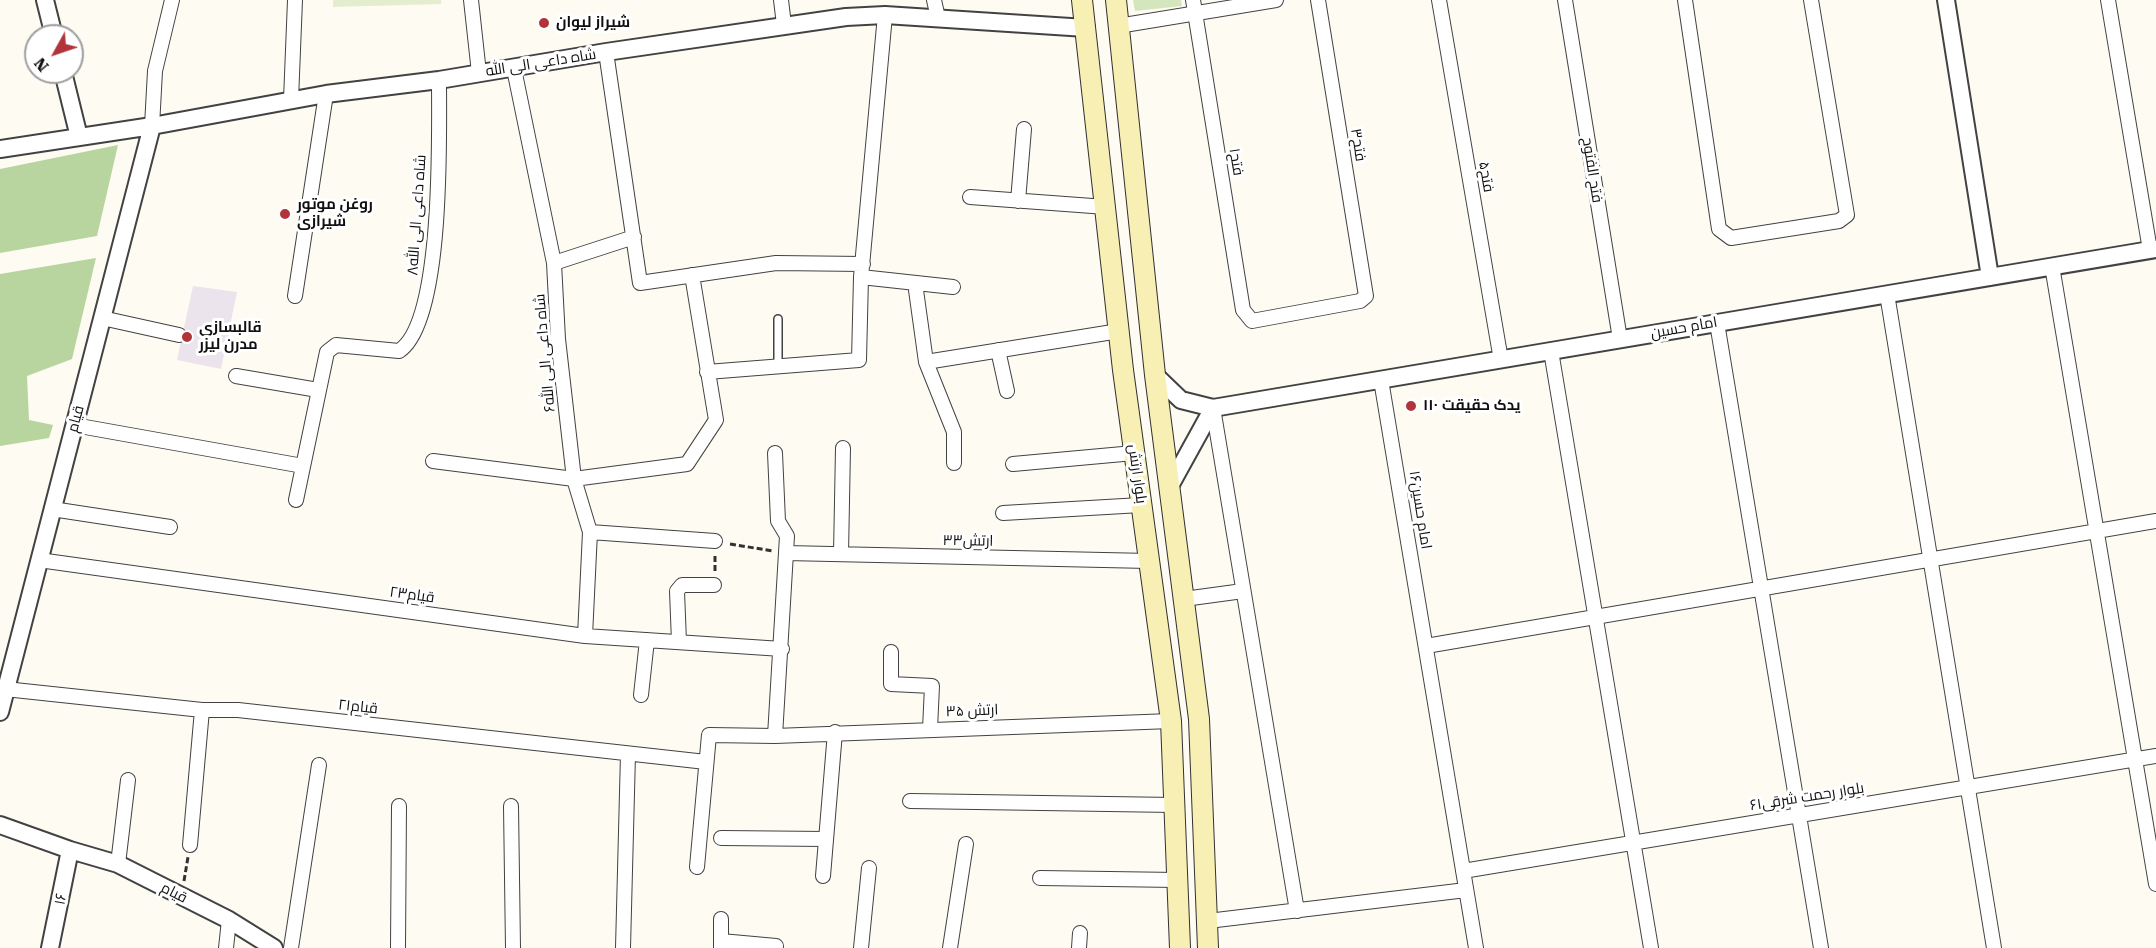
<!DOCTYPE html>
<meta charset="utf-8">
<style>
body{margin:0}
#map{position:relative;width:2156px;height:948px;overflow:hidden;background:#fefbf2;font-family:"Roboto Serif",serif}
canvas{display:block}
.north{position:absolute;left:24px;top:24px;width:60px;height:60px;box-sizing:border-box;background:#fff;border:2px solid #9f9f9f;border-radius:50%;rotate:230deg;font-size:16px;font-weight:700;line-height:24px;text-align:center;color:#0f0f0f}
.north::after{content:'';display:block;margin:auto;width:21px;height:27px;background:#b2343b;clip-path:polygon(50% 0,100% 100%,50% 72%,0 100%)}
</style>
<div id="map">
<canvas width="2156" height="948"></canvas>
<div class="north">N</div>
</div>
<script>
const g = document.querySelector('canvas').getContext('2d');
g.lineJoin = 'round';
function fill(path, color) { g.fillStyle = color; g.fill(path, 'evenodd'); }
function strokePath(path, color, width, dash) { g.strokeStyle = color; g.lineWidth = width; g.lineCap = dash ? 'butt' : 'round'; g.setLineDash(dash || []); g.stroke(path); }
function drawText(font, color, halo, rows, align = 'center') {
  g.font = font + ' "Roboto Serif",Cairo,serif'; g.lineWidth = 6; g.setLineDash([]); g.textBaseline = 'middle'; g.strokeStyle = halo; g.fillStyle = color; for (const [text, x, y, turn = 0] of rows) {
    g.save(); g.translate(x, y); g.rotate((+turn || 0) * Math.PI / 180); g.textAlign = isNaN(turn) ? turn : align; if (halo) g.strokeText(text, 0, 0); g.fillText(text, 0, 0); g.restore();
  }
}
fill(new Path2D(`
 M193,286L237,292L221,369L177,360Z`), '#ebe4ec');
fill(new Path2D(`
 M1133,0H1181L1182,6L1135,11Z`), '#d3e6be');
fill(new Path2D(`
 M118,145L97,236L0,253V169Z
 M96,258L72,359L27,376L29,420L53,425L49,438L0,446V274Z`), '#b8d59f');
fill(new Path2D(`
 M333,0H441V4L333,7Z`), '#e4eecf');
const service = new Path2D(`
 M778,367V319`);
const minor = new Path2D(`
 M471,0L479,73
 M781,0L784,25
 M934,0L938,18
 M1193,0L1243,310L1252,321L1360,301L1366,296L1318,0
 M1439,0L1501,360
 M1565,0L1620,339
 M1685,0L1719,229L1731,238L1839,221L1847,215L1811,0
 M2108,0L2150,250
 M1118,26L1276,0
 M606,52L640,283L776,263L863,264
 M514,69L554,263L558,339L574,479L590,532L585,636
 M291,100L295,0
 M152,126L155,71L172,0
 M970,197L1106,207
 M1018,201L1024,129
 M554,263L634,237
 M2052,266L2156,884
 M861,277L953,287
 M915,283L926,362L954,432V463
 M1887,294L1994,948
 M295,296L326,94
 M102,318L179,335
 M1717,323L1821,948
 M998,350L1007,391
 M1551,351L1651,948
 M926,362L1119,331
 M707,372L859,360L861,277L885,15
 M236,376L318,390
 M1381,380L1476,948
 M1213,408L1297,911
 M74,425L303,466
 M775,453L778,521L787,536L775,736
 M433,461L574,479L687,464L716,420L692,275
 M1013,464L1134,453
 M296,500L327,352L336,345L399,351C444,322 439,133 439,80
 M52,509L170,527
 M1003,513L1141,505
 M590,532L715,541
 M786,553L1149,561
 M841,554L843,448
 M39,560L585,636L782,649
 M1184,599L1243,591
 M679,642L677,591L682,585H714
 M1426,646L2156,521
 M891,652V684L932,686L930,729
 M5,689L202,710H238L706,762
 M641,695L647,640
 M910,801L1174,805
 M511,806L513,948
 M721,838L826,839
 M190,845L202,710
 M118,864L128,780
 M697,867L709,735L775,736L1171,721
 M1463,871L2156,756
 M823,876L835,732
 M1040,878L1177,880
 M1208,921L1466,890
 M721,941L776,946
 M226,948L229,920
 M291,948L319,765
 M398,948L399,806
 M623,948L628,754
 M721,948V919
 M861,948L869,868
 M950,948L966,844
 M1079,948L1080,933`);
const tertiary = new Path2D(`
 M45,0L54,36
 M1946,0L1990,277
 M63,72L79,137
 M0,149L152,126L326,94L439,80L606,52L846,17L885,15L1086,28
 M1155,375L1181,400L1213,408L2156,249
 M1170,486L1213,408
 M0,712L152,126
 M0,825L70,850L118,864L229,920L274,948
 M50,948L70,850`);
const secondary = new Path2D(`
 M1082,0L1123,370L1171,721L1180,948
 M1116,0L1155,375L1199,719L1208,948`);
strokePath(service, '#424242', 10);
strokePath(minor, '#424242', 16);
strokePath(tertiary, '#424242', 20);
strokePath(secondary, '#313131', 22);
strokePath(new Path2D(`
 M730,544L773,551
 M715,571V554
 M184,881L188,857`), '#313131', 3, [6, 3]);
strokePath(service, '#fff', 7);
strokePath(minor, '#fff', 14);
strokePath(tertiary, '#fff', 16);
strokePath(secondary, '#f7efb3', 20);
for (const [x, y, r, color] of [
 [544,23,6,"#b2343b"],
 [285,214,6,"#b2343b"],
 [187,337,6,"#b2343b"],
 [1411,406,6,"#b2343b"]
]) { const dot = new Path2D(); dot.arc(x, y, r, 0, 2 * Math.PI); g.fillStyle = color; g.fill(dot); strokePath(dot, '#fff', 2); }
drawText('bold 15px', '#0f0f0f', '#fff', [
 ["شیراز لیوان",556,23],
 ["روغن موتور",297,205],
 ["شیرازی",297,222],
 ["قالبسازی",199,328],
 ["مدرن لیزر",199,345],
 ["یدک حقیقت ۱۱۰",1423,406]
], 'left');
drawText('15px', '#0f0f0f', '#fff', [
 ["شاه داعی الی الله",541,63,-9],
 ["۳فتح",1358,145,81],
 ["۱فتح",1236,162,81],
 ["فتح الفتوح",1592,170,81],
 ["۵فتح",1486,177,80],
 ["شاه داعی الی الله۸",417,215,-86],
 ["امام حسین",1684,328,-10],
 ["شاه داعی الی الله۶",545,353,-95],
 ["قیام",76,419,-75],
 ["بلوار ارتش",1137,474,82],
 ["امام حسین۱۶",1420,510,81],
 ["ارتش۳۳",968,541,1],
 ["قیام۲۳",412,595,8],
 ["قیام۲۱",358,707,6],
 ["ارتش ۳۵",972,711,-2],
 ["بلوار رحمت شرقی۶۱",1807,797,-9],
 ["قیام",174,893,27],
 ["۱۶",61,899,-80]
]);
</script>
